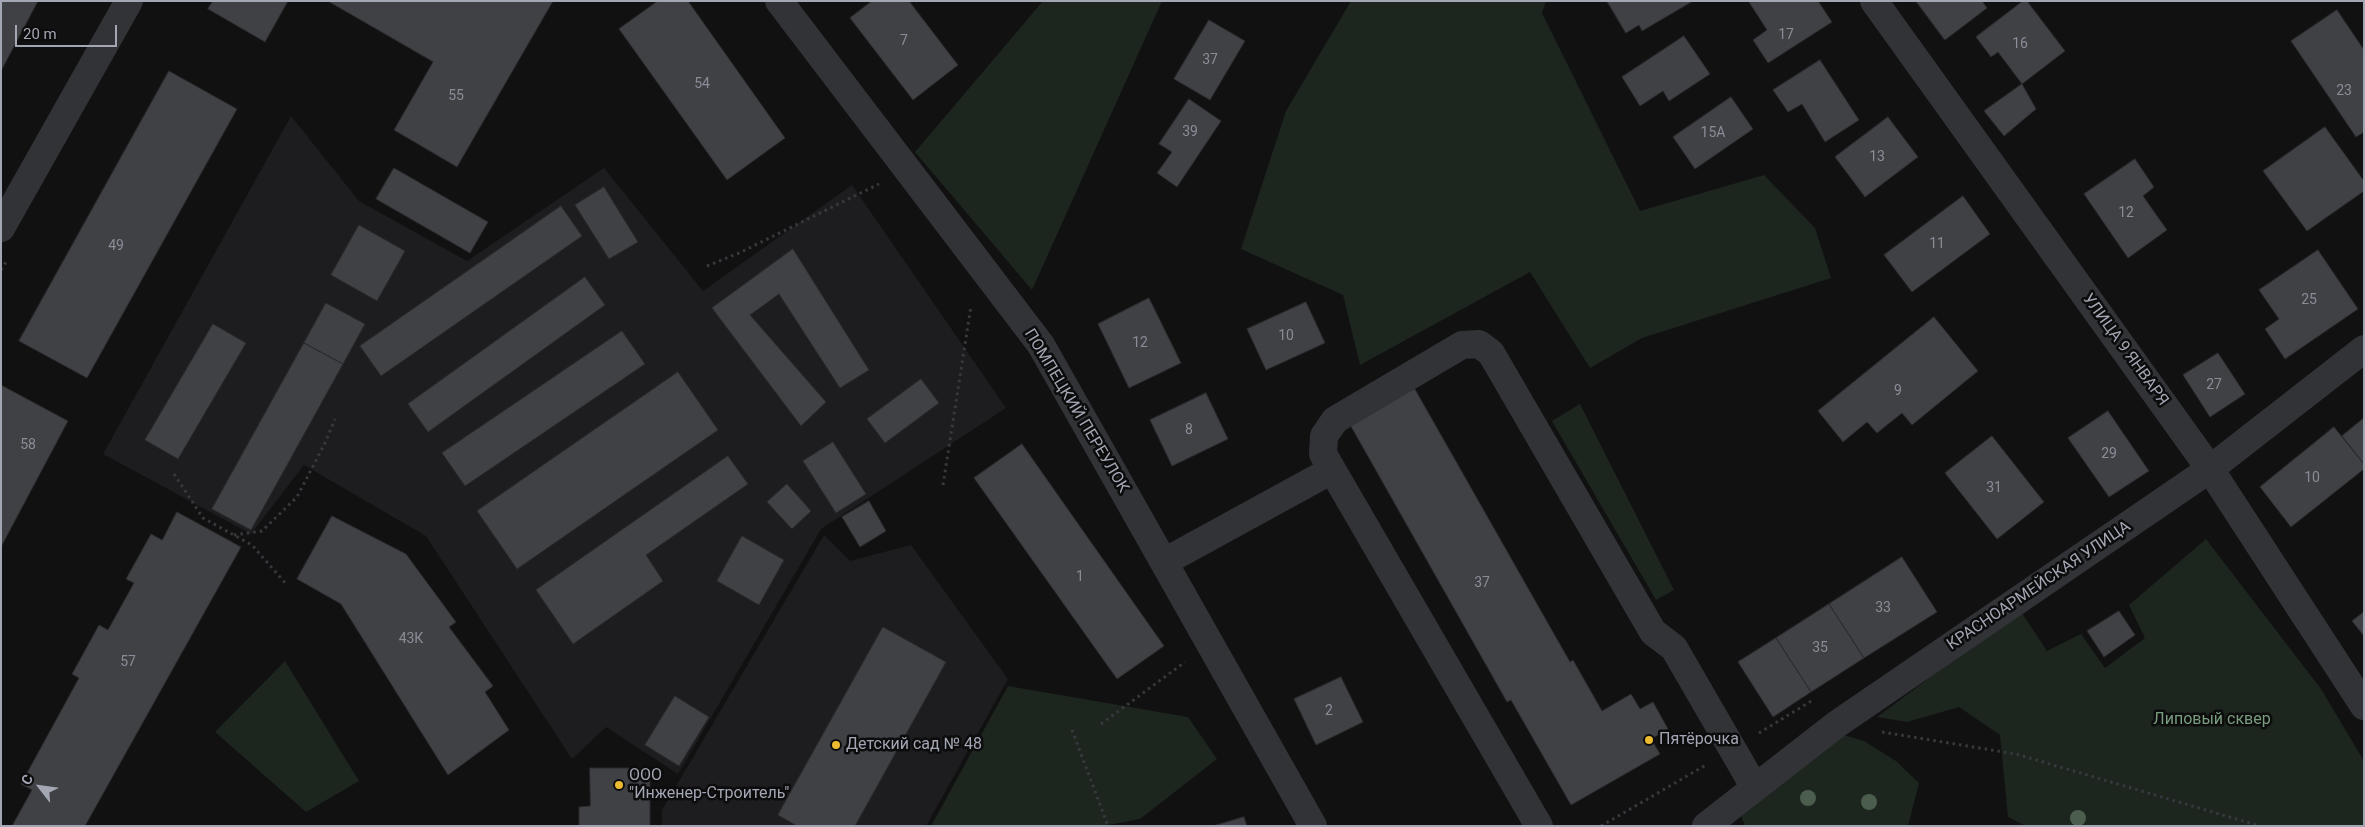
<!DOCTYPE html>
<meta charset="utf-8">
<style>
body{margin:0}
#map{position:relative;width:2365px;height:827px;overflow:hidden;background:#111112;font-family:Roboto,sans-serif}
canvas{display:block}
.frame{position:absolute;inset:0;border:2px solid #a3a6b3;pointer-events:none}
.north{position:absolute;left:15px;top:762px;width:50px;height:50px;-webkit-text-stroke:4px #0c0c0d;paint-order:stroke;rotate:300deg;font-size:14px;font-weight:700;line-height:20px;text-align:center;color:#a3a6b3}
.north::after{content:'';display:block;margin:auto;width:18px;height:22px;background:#a3a6b3;clip-path:polygon(50% 0,100% 100%,50% 72%,0 100%)}
.scale{position:absolute;left:15px;top:25px;width:102px;height:22px;box-sizing:border-box;border:2px solid #a3a6b3;border-top:0;padding-left:6px;font-size:15px;line-height:18px;white-space:nowrap;color:#a3a6b3;-webkit-text-stroke:4px #0c0c0d;paint-order:stroke}
</style>
<div id="map">
<canvas width="2365" height="827"></canvas>
<div class="frame"></div>
<div class="north">С</div>
<div class="scale">20 m</div>
</div>
<script>
const g = document.querySelector('canvas').getContext('2d');
g.lineJoin = 'round';
function fill(path, color) { g.fillStyle = color; g.fill(path, 'evenodd'); }
function strokePath(path, color, width, dash) { g.strokeStyle = color; g.lineWidth = width; g.lineCap = dash ? 'butt' : 'round'; g.setLineDash(dash || []); g.stroke(path); }
function drawText(font, color, halo, rows, align = 'center') {
  g.font = font + ' Roboto,sans-serif'; g.lineWidth = 5; g.setLineDash([]); g.textBaseline = 'middle'; g.strokeStyle = halo; g.fillStyle = color; for (const [text, x, y, turn = 0] of rows) {
    g.save(); g.translate(x, y); g.rotate((+turn || 0) * Math.PI / 180); g.textAlign = isNaN(turn) ? turn : align; if (halo) g.strokeText(text, 0, 0); g.fillText(text, 0, 0); g.restore();
  }
}
fill(new Path2D(`
 M291,116L359,201L467,261L604,168L703,291L852,185L1006,408L821,529L678,774L606,727L572,759L426,536L304,465L251,534L103,454Z
 M824,535L850,561L911,545L1008,679L926,826H662V810Z`), '#1d1d1f');
fill(new Path2D(`
 M1043,1H1162L1032,290L915,152Z
 M1351,1H1546L1542,13L1640,211L1764,175L1815,228L1831,278L1642,338L1590,368L1530,272L1360,365L1343,295L1241,249L1286,111Z
 M1580,404L1674,590L1656,600L1552,421Z
 M2206,539L2321,689L2364,761V826H2026L2008,817L2000,735L1959,707L1907,722L1877,717L2020,610L2047,651L2081,634L2105,668L2145,638L2129,605Z
 M285,661L359,781L306,812L215,732Z
 M1008,686L1188,717L1217,759L1140,819L1103,826H931Z
 M1813,726L1864,741L1896,761L1919,783L1908,826H1745L1731,790Z`), '#1d251f');
const building = new Path2D(`
 M1,1H38L1,71Z
 M213,1H288L265,42L208,9Z
 M328,1H553L457,167L394,130L433,62Z
 M658,1H688L785,138L727,180L619,29Z
 M872,1H909L958,65L913,100L850,18Z
 M1607,1H1693L1642,31L1639,25L1626,33Z
 M1818,1L1832,22L1768,63L1753,40L1767,30L1749,2Z
 M1916,1H1982L1987,8L1945,40Z
 M2023,1H2027L2065,51L2022,84L1998,52L1991,57L1976,37Z
 M2337,10L2364,50V132L2356,137L2291,41Z
 M1209,20L1245,41L1210,100L1174,79Z
 M1684,36L1710,74L1669,101L1663,91L1640,106L1622,77Z
 M1820,60L1859,120L1825,142L1802,104L1788,112L1773,90Z
 M169,71L237,109L87,378L19,341Z
 M2022,84L2036,109L2004,136L1984,111Z
 M1731,97L1753,129L1695,169L1673,137Z
 M1189,99L1221,121L1177,187L1157,173L1172,152L1159,144Z
 M1888,117L1918,157L1865,197L1835,157Z
 M2325,127L2364,181V191L2307,231L2263,171Z
 M2135,159L2154,187L2143,196L2167,230L2128,258L2084,194Z
 M394,168L488,222L470,253L376,199Z
 M604,187L638,242L609,259L575,205Z
 M1963,196L1990,234L1912,292L1884,255Z
 M561,206L582,236L381,376L360,346Z
 M359,225L405,251L377,301L331,275Z
 M793,249L869,370L840,388L779,294L750,315L826,402L801,426L712,308Z
 M2318,250L2358,309L2285,359L2265,329L2279,319L2259,290Z
 M585,277L605,305L428,432L408,404Z
 M1149,298L1181,363L1129,388L1098,324Z
 M1306,302L1325,343L1266,370L1247,329Z
 M326,303L365,324L343,364L304,343Z
 M1934,317L1978,371L1912,425L1902,413L1877,433L1867,422L1843,442L1818,411Z
 M213,324L246,343L178,459L145,440Z
 M622,331L645,364L465,486L442,453Z
 M304,343L343,364L251,530L212,509Z
 M2218,353L2245,394L2210,417L2183,375Z
 M678,372L718,430L517,569L477,511Z
 M921,379L939,403L885,443L867,419Z
 M1412,384L1570,662L1573,660L1602,711L1631,694L1640,709L1653,702L1668,729L1651,739L1660,754L1571,805L1511,700L1507,702L1348,421Z
 M1,385L68,421L1,547Z
 M1206,393L1228,439L1172,466L1150,420Z
 M2108,411L2149,471L2109,497L2068,438Z
 M2364,418V464L2342,436Z
 M2334,427L2364,464V469L2291,527L2260,487Z
 M1992,436L2044,502L1997,539L1945,473Z
 M833,442L866,494L836,513L803,461Z
 M1022,444L1164,646L1117,679L974,478Z
 M728,456L748,484L646,555L663,581L573,644L536,590Z
 M787,484L811,511L792,529L767,502Z
 M869,501L886,531L860,547L842,517Z
 M177,512L241,547L85,826H12L32,790L21,784L79,678L72,674L99,625L108,630L134,583L126,579L151,534L162,540Z
 M332,516L406,554L456,622L449,627L493,686L485,692L509,730L448,775L341,604L297,579Z
 M742,536L784,560L759,605L717,581Z
 M1902,557L1937,612L1864,658L1829,604Z
 M1829,604L1864,658L1811,692L1776,638Z
 M2119,611L2135,635L2104,657L2087,631Z
 M2364,612V636L2352,621Z
 M883,627L946,662L855,826H797L778,815Z
 M1776,638L1811,692L1773,717L1738,662Z
 M1341,677L1363,722L1316,745L1294,699Z
 M675,696L709,717L679,766L645,745Z
 M590,768H650V826H579V807L590,806Z
 M1244,817L1247,826H1213Z`);
fill(building, '#404145');
strokePath(building, '#2b2b2e', 1);
strokePath(new Path2D(`
 M707,266L739,253L879,184
 M1,270L8,259
 M174,474L203,518L252,545L287,585
 M943,485L971,306
 M234,535L262,531L297,497L325,443L335,419
 M1101,724L1185,662
 M1072,730L1108,826
 M1882,732L2016,754L2260,826
 M1759,733L1813,700
 M1601,826L1706,765`), '#38393e', 3, [2.5, 4]);
strokePath(new Path2D(`
 M779,1L1041,345L1313,826
 M1874,1L2210,469L2364,706
 M1,228L129,1
 M1164,562L1332,470
 M1539,826L1323,454L1324,436L1335,420L1462,345L1479,344L1491,353L1653,632L1674,648L1755,788
 M1706,826L1837,724L2210,469L2364,349`), '#323337', 28);
g.fillStyle = '#4b5e4e';
for (const [x, y] of [
 [1808,798],
 [1869,802],
 [2078,818]
]) { g.beginPath(); g.arc(x, y, 8, 0, 2 * Math.PI); g.fill(); }
for (const [x, y, r, color] of [
 [1649,740,5,"#ebba31"],
 [836,745,5,"#ebba31"],
 [619,785,5,"#ebba31"]
]) { const dot = new Path2D(); dot.arc(x, y, r, 0, 2 * Math.PI); g.fillStyle = color; g.fill(dot); strokePath(dot, '#0c0c0d', 2); }
drawText('14px', '#8a8d98', null, [
 ["17",1786,35],
 ["7",904,41],
 ["16",2020,44],
 ["37",1210,60],
 ["54",702,84],
 ["23",2344,91],
 ["55",456,96],
 ["39",1190,132],
 ["15А",1713,133],
 ["13",1877,157],
 ["12",2126,213],
 ["11",1937,244],
 ["49",116,246],
 ["25",2309,300],
 ["10",1286,336],
 ["12",1140,343],
 ["27",2214,385],
 ["9",1898,391],
 ["8",1189,430],
 ["58",28,445],
 ["29",2109,454],
 ["10",2312,478],
 ["31",1994,488],
 ["1",1080,577],
 ["37",1482,583],
 ["33",1883,608],
 ["43К",411,639],
 ["35",1820,648],
 ["57",128,662],
 ["2",1329,711]
]);
drawText('16px', '#a3a6b3', '#0c0c0d', [
 ["УЛИЦА 9 ЯНВАРЯ",2125,350,54],
 ["ПОМПЕЦКИЙ ПЕРЕУЛОК",1076,411,59],
 ["КРАСНОАРМЕЙСКАЯ УЛИЦА",2039,586,-34]
]);
drawText('16px', '#7a9d7f', '#0c0c0d', [
 ["Липовый сквер",2212,720]
]);
drawText('16px', '#a3a6b3', '#0c0c0d', [
 ["Пятёрочка",1659,740],
 ["Детский сад № 48",846,745],
 ["ООО",629,776],
 ["\"Инженер-Строитель\"",629,794]
], 'left');
</script>
